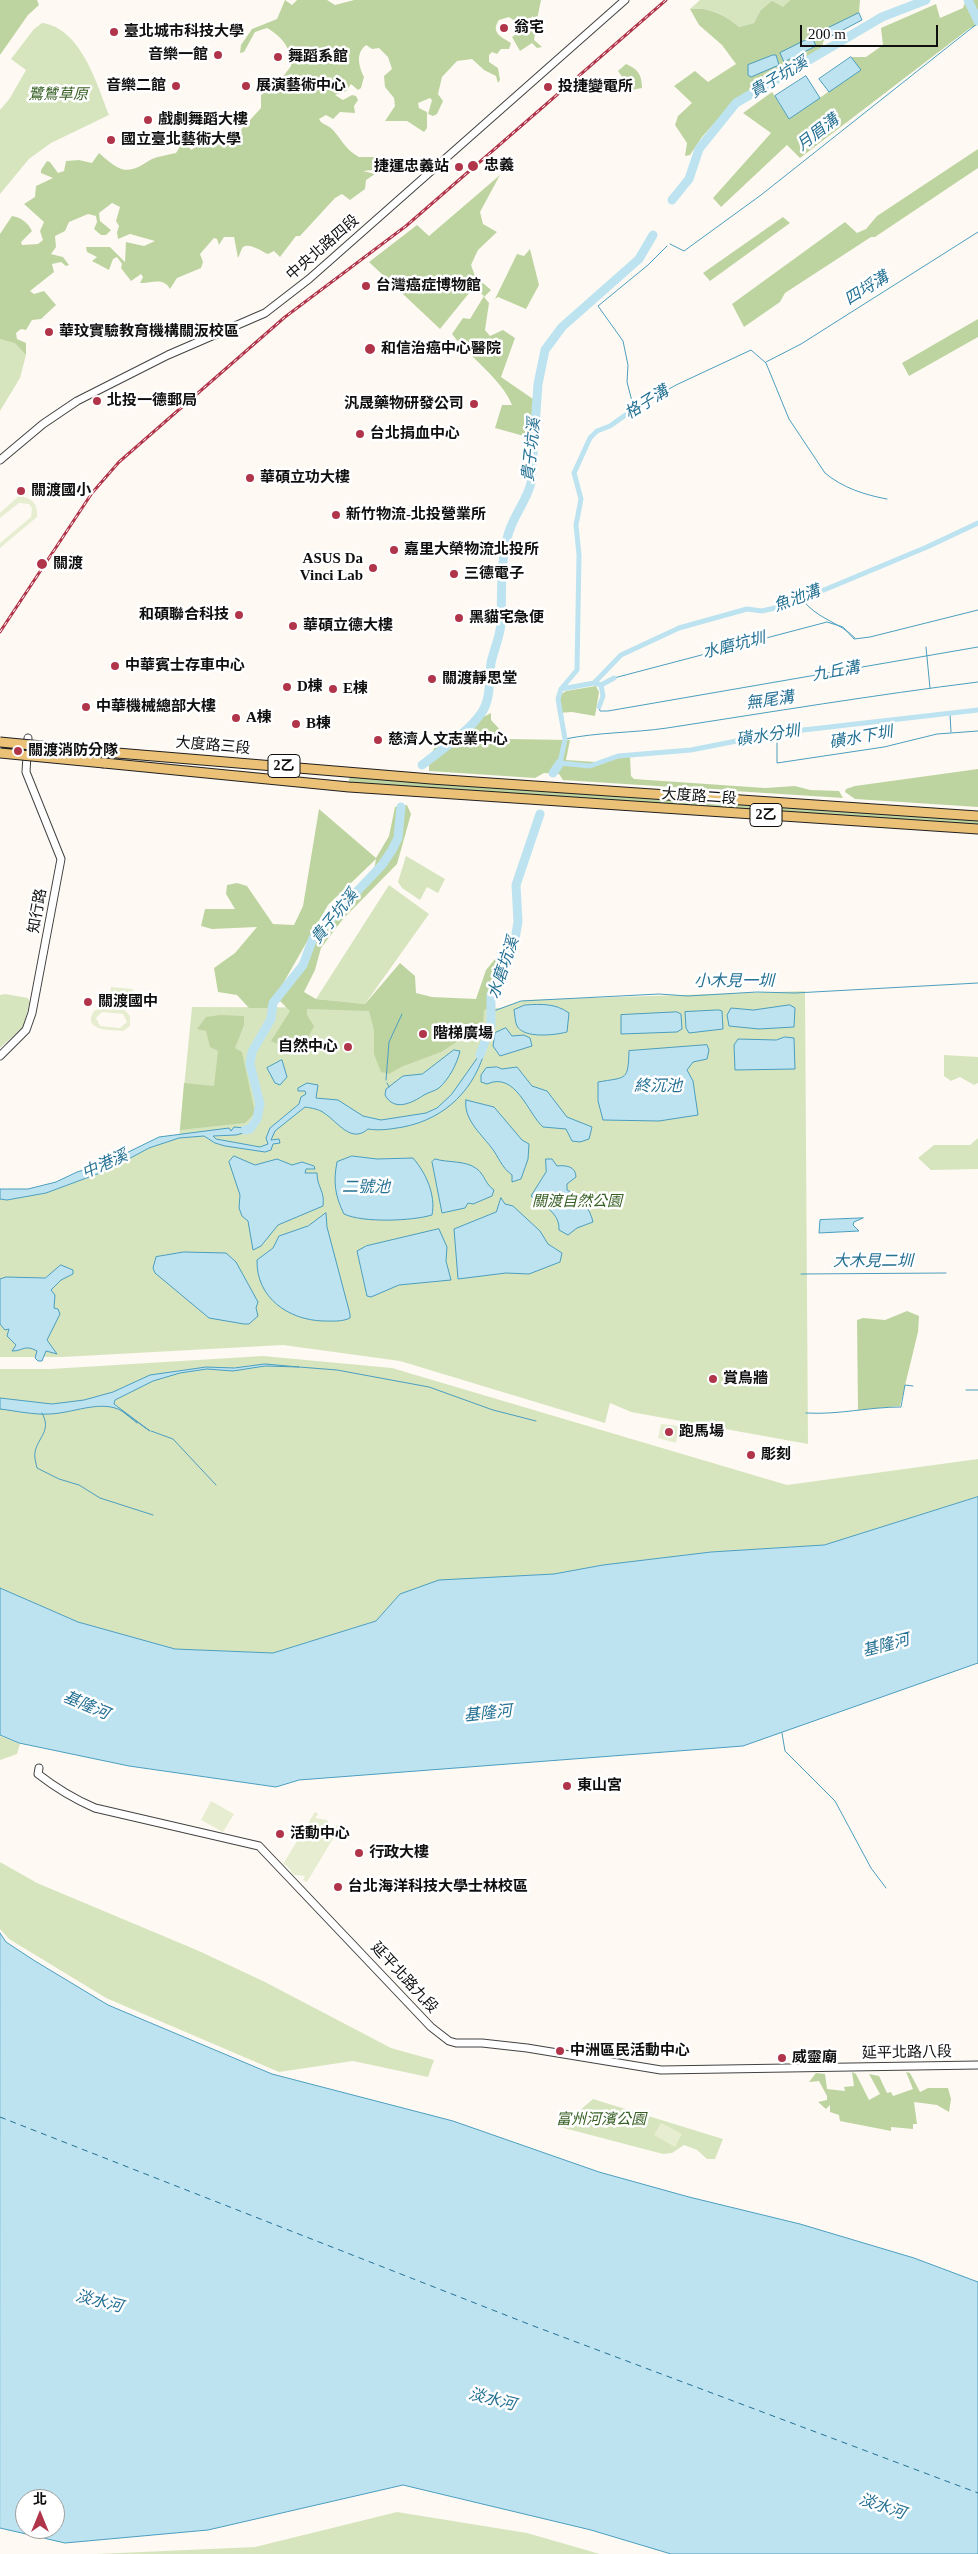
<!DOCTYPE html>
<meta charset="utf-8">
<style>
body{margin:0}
#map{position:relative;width:978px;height:2554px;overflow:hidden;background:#fefaf3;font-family:"Times New Roman","Noto Sans TC",serif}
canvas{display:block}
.north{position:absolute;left:15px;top:2489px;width:50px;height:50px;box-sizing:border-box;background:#fff;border:1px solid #9f9f9f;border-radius:50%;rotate:0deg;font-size:14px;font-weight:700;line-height:20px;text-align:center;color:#0f0f0f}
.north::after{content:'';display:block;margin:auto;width:18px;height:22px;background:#b1354a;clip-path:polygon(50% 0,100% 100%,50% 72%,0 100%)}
.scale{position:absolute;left:800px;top:25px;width:138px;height:22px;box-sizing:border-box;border:2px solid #0f0f0f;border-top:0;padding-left:6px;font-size:15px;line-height:18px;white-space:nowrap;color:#0f0f0f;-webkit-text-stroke:4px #fff;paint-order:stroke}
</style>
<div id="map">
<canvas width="978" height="2554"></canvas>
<div class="north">北</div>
<div class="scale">200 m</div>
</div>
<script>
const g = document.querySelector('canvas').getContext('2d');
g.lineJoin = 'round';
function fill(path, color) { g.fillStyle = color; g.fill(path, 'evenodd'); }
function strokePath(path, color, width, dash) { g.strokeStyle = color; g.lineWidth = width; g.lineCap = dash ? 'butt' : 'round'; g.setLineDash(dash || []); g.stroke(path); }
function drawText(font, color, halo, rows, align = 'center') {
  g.font = font + ' "Times New Roman","Noto Sans TC",serif'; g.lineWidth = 5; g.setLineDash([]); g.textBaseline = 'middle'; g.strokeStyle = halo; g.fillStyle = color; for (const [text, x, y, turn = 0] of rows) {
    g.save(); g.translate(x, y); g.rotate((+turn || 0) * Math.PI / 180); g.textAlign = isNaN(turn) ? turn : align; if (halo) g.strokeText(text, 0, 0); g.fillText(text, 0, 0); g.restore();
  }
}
fill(new Path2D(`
 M700,0H790L784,7L760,11L754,23L739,27C726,15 708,6 690,9Z
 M42,23C81,28 97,84 109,115L51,143L29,159L0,194V110L10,98L26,70L11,59L34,29Z
 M0,339L15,342L26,355L20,378L0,411Z
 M406,856L445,879L438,893L427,887L420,900L402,888L398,882Z
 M389,885L429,914L365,1004L316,999Z
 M805,991L808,1444L631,1412L610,1403L605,1423L400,1361L283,1345L62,1357H0V1199L7,1200L46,1193L108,1170L149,1148L179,1138L192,1007L500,1008L525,1000Z
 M5,994L28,998L30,1002L23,1027L0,1048V995Z
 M944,1055L978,1057V1083L974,1085L960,1077L951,1081L944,1076Z
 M978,1138V1169L931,1170L918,1158L934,1145H970Z
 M263,1356L392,1368L787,1485L978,1459V1497L824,1545L711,1552L603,1565L554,1574L502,1578L400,1594L376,1621L273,1653L175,1649L78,1622L0,1588V1369H50Z
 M0,1736L20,1744L17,1754L0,1760Z
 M0,1862L37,1883L199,1951L265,1982L391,2048L434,2060L428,2077L353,2061L279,2072L106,1998L9,1939L0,1929Z
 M593,2099L723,2139L715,2159H707L697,2150L684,2145L672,2153L663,2154L560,2127Z
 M397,2512L527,2533L600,2554H96L255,2547Z`), '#d7e5bf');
fill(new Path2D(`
 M0,0H37L39,5L28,15L0,55Z
 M285,0L292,5L297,0H327L335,5L354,0H541L537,20L532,16L531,22L536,27L534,40L542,47L537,48L532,43L520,51L512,37L524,29L527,23L522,19L513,20L509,17L499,20C490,33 502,37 511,43L509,49H501L497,54L492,52L489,55V62L498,68L500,80L498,83L496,76L484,70L472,59L457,61L442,77L438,94L443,101L437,114L433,116L428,114L432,100L430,98L418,103L419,108L427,112V128L424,132L407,121H385L395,106L394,98L385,87L384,76L392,69L388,57L379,48L372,49L366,45C355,54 359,66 364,77L361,88L358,90L351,84L346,91L335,95L343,100L352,95L356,96L358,100L354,106L355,113L340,112L333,119L326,115L319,119C322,125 327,124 332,129C344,142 344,148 359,157H379L384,165L382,169L363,171L375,174L366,180L365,189L350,200L342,194L335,198L300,236H296L280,257L274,251L268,254C264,253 250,242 243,247C241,249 240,255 238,258L234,237H224L219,245L217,239L214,238L200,254L203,262L201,268L177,278L170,289C163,276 150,284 140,283L143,277L141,274L131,281L121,268L122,264L117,257L113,259L109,270L92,261L97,257L87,252L86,247H110L125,262L126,242L144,246L155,241L130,234L118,239L117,232L119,226L116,221L120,207L112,203L99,213L100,221L111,230L106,235H101L94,229L97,222L96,216L88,214L69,222L65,231L55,236L56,247L51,254L63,257L69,265L66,266L61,262L52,264L54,272L30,291L34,294L44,291L56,305L41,319L32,320L26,330L21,329L16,333L17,339L26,343V355L15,343L0,339V234L12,216C21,217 29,224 32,231L21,242L22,245L38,244L43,240L40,231L44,222L24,204L35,197L36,186L53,178L41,173V170L47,161L50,162L58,173L64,171L66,161L79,160L92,163L99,153C105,158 111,164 119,168C131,174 143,164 152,159C159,156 168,155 176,153L181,145L182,136L191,150L213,137L230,136L239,132L261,108V95L279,82L291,66C292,48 281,36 267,28L255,32L244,52L240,53L241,45L252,29L277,19Z
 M790,0H860L859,13L821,32L824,40L820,52L735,100L702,137L690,155L685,156L687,143L675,125L678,116L692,103L674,86L695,71L708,82L736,64L722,45L699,25L690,9C707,6 726,15 739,27L754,23L760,11L772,1L783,7Z
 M966,0H978V25L970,28L800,158L787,145L721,207L713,198L771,133L743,113L772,92L789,119L860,70L851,57H866L883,45L881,28L936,4L940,18L963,8Z
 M626,64C638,69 642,75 642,88L632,90L618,71Z
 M978,149V168L875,237H871L785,293L780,302L744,327L732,304L845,222L857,233L866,229L877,216Z
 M500,175L480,212L483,224L497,232L478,250L471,265L475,276L491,290L484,297L489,303L485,330L490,336L503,330L515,338L501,377L533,399L531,438L495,428L502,405H512C502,379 469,357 452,334L463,318L470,319L484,296L474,287L440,329L369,262L417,225L429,236Z
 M783,217L790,223L710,281L703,273Z
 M530,249L539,285L526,309L498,297L495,299L517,254L524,256Z
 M978,319V337L909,376L902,363Z
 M596,686L599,692L595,716L572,712L558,713L557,697L566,691Z
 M491,713V720L509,739L570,740L566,760L596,762L624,754L630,757L631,776L634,779L765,788L795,786L810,790L839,791L843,798L563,780L559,774L544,773L535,778L429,771V761L435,746L468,731L483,717Z
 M978,769V807L855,799L845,792L846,789L855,786Z
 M350,777L978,820V826L348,783Z
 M407,805L411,814L397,864L343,919L321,948L315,970L304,992L316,999L365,1004L400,963L415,976L416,993L432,997L476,999L486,970L495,959L502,961L489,992V1009L484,1010L483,1025L441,1052L401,1067L389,1074L381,1072L374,1054V1030L369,1011L307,1009V1015L314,1026L305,1043L286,1054L283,1046L271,1041L290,1011L279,1000L306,963L318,938L344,906L372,881L376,859L328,905L269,1008H249L237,995L218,992L214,968L235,953L257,927L212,929L201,926L205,909H235L226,894L227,885L237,883L247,886L273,924L294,925L303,906L319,809L376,858L389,836L395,807Z
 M220,1015L244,1016V1025L235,1048L242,1052L255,1113L245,1123L180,1130L184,1083L214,1086L218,1051L210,1047L206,1031L197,1029L206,1017Z
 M907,1311L919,1316L918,1332L900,1406L858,1410L857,1320L863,1318L885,1320Z
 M852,2072L856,2074L869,2100L880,2094L869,2074L879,2076L887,2093L891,2092L893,2096L913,2089L906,2072L910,2073L920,2092L928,2088H948L951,2099L949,2112L937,2105L914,2102L917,2124H913V2129L891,2127V2131L840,2121L839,2115L830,2112V2105L826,2109L818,2102L827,2100V2096L819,2081L809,2082L816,2073L825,2074L827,2089L845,2091L844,2087L854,2086Z`), '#bed4a0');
fill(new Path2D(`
 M23,492L25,495L23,497C34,499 38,506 37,517L0,548V543L31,517L32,508L29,504L19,503L0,518V513Z
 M111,987L133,989L130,1009L108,1007Z
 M101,1007L125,1010L130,1016V1026L123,1031C111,1030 81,1031 94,1011ZM102,1012L123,1014L127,1022L120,1028L100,1026L96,1018Z
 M661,1424L679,1426L676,1443L658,1438Z
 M211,1801L234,1814L223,1832L201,1820Z
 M315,1812L318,1814L315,1818L327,1820L333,1829L337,1825L340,1827L307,1882L303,1880L305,1876L294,1875L287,1866L283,1864Z
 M661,2123L682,2134L675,2147L654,2135Z`), '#e7edd0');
const water = new Path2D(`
 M859,13L862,20L824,40L820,32Z
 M812,37L816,46L784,62L780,53Z
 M773,55H776L779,65L751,77L748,75V65Z
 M851,57L861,70L829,92L819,79Z
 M806,76L820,98L789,119L775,96Z
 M525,1005C541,1004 555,1003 569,1013L567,1032C556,1035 524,1039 517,1026C515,1022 515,1015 514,1010Z
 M790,1005L795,1008L794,1027L759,1029L729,1026L727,1015L731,1008L753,1010Z
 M719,1010L722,1011L723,1029L689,1033L686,1028L685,1012Z
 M677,1012L681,1014L682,1029L677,1032L621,1034V1015Z
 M506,1028L512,1036L524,1035L530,1038L532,1046L500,1056L493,1046L495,1033Z
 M785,1037L794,1038L795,1069L735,1070L734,1045L738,1039L776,1040Z
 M707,1045L709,1050L707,1059L693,1062L687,1070L693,1081L698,1115L659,1121L603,1120L598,1101V1082C627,1077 628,1081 629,1051Z
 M486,1046C476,1089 445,1119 403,1127C391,1129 380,1131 368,1129C351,1144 338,1122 324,1113C319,1109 311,1108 305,1107L275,1131L271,1140L279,1139L280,1143L273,1144L271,1150L265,1152L225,1146L215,1143L204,1136L179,1138L149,1148L108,1170L46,1193L7,1200L0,1199V1189H28L56,1182L77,1172L106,1163L159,1137L229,1128L231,1131L234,1127L245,1128L253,1125L251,1131L236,1135L213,1136L216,1139L260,1147L268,1144L266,1138L270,1128L299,1104L301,1097L306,1094L305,1091H298V1088L307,1083L318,1085L316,1098L338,1100L363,1116L381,1120L426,1113L437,1108L451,1095Z
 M454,1050L460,1051C457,1064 449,1079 439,1088C435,1091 429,1092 424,1095C412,1103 394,1112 385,1095L386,1089L403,1076L422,1074Z
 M282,1060L287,1077L280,1085L275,1083L267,1068Z
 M497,1067L502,1069L517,1067L532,1086L547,1091L567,1117L592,1127L589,1139L580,1142L572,1141L566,1129L543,1127C528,1114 516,1071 487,1084L481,1082V1075L486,1068Z
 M466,1100L494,1107L522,1140L529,1144L528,1159L521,1179L512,1182V1175C501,1167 499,1157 491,1147C480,1133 463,1118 466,1100Z
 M234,1156L255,1165L277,1159L292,1165L302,1162L314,1166L315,1169H306L305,1173H317C317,1188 325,1190 323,1206L278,1225L261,1246L253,1250L248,1221L242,1216L239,1208L240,1195L229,1162Z
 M352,1156L377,1159L413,1158C426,1173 436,1195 432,1215C412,1221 363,1223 344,1214C335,1196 333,1182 337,1162Z
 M435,1159C448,1163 466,1160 477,1169C485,1175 485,1184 494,1190L492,1196L473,1204L468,1203L465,1208L442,1213L432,1162Z
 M546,1159H552L557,1166C565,1165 576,1166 576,1177L567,1184V1190C580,1196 590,1208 593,1222L577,1228L568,1235L559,1230C560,1213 543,1205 531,1196L546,1172Z
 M501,1198L505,1204L513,1206L540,1231L548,1244L562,1253L560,1262L529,1274L506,1273L458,1279L454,1229L496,1212Z
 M326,1213L327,1227L350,1314V1318C342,1322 332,1321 323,1321C289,1320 256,1298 257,1260L273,1248L279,1236L308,1226Z
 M863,1218L854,1222L853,1225L859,1231L819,1233L820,1220Z
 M439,1229L447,1247L446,1261L451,1280L399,1285L371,1297L367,1296L357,1251L366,1246Z
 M184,1252L226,1253L236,1262L258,1302L256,1308L258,1316L249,1324H244L209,1318L155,1273L153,1268L156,1257Z
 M61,1265L73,1270V1274L61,1280L51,1290L55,1295L54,1308L58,1309L60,1314L47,1340L57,1354L46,1351L42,1361H38L35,1358L37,1351C24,1344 24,1351 12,1351L16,1345L7,1336L9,1329L5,1330L0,1324V1279L6,1277L45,1278Z
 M265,1364L299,1367L265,1366L233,1371L207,1369L180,1373L153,1381L115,1400L114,1404L150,1431C140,1425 129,1414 118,1409C97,1401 73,1413 50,1414C34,1415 16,1411 0,1409V1398L52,1404L84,1400L113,1392L150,1375L206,1367L234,1368Z
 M978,1497V1663L743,1746L299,1780L276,1787L129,1766L19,1743L0,1735V1588L78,1622L175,1649L273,1653L376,1621L400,1594L439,1580L554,1574L603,1565L711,1552L824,1545Z
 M0,1933L6,1942L35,1961L108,2005L272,2074L453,2121L599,2172L689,2197L800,2224L914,2258L978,2282V2554H671L591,2530L403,2485L208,2530L65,2543L0,2528ZM25,2499H55V2529H25Z`);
fill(water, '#bde3f0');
strokePath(water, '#4b9ebf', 1);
strokePath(new Path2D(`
 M670,244L684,251L761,195L978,23
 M667,246L648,265L598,306L623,341L628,365L627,382L634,409L676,385L751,350L766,363L789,419L825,473C843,488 865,495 887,499
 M766,362L801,344L978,232
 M802,599C816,619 840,622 855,638
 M926,647L930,688
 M614,678L827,622L843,627L854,639L870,637L978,610
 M599,707L600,711H608L978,647
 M950,714L951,732
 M777,733V763L884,747L937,734L978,731
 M565,739C599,732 633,733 667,728C771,712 874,695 978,682
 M491,1012L521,1001L659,994L688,996L757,992L795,993L978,983
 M386,1080L389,1042L402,1014
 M387,1083L389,1087
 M801,1274L946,1273
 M299,1367L337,1370L429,1387L493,1410L536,1421
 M966,1390H978
 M122,1411L137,1423
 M42,1413C52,1431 38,1437 35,1452C34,1457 36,1463 37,1468L59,1479L79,1485L100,1498L153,1515
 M806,1413C839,1415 868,1407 901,1407L905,1385L913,1386
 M151,1431L173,1439L216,1485
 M782,1733L785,1751L835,1801L871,1868L886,1888`), '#4b9ebf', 1);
strokePath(new Path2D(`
 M614,678L601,685L594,683L561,689L558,699L565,739L560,763L590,766L618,756L691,750L777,733L978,710
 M594,683L621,655L679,628L747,609L762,611L788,605L927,547L978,523
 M561,689L577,670L579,555L576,525L581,499L574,473L590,438L597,431L610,426L634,409
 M599,707L603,696L601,685`), '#bde3f0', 5);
strokePath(new Path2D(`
 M968,0L978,21
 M672,200L689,179L699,149L736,103L882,17L926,0
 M422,765C442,749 468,733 482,712C491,699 489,678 491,663C494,649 500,637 501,623C502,594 500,567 507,539C511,518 526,503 531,483L538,384L545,350L562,327L639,259L653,235
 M553,773L560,763
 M480,1055L491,1026V995L515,939L518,922L516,885L540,814
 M245,1130L250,1129L257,1119L260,1104L250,1064L252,1052L271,1019L273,1003L303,965L313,938L382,865L392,850L398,838L401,807`), '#bde3f0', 9);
strokePath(new Path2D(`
 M0,2117L531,2325L978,2493`), '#257194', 1, [6, 5]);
const minor = new Path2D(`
 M0,460L43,424L77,401L168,355L265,313L309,279L625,0
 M0,1056L26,1030L32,1013L61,859L26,772L28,738
 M39,1768L38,1774C56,1788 74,1799 95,1808L259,1846L431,2027L449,2041L456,2043H482L527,2048L661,2070L978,2065`);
const major = new Path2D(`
 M105,752L431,779L978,816
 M104,763L349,787L978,829`);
strokePath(minor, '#424242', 9);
strokePath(major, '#202020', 11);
strokePath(minor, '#fff', 7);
strokePath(major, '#eac177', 9);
const rail = new Path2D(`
 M0,632L92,493L119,462L285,317L406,226L666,0`);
strokePath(rail, '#b1354a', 3);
strokePath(rail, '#fff', 1, [4]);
const majorBridge = new Path2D(`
 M0,742L105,752
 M0,753L104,763`);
strokePath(majorBridge, '#202020', 11, []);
strokePath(majorBridge, '#eac177', 9);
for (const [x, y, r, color] of [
 [504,28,5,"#b1354a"],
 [114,32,5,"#b1354a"],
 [218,55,5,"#b1354a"],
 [278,57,5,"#b1354a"],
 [176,86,5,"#b1354a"],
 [246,86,5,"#b1354a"],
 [548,87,5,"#b1354a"],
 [148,120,5,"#b1354a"],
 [111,140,5,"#b1354a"],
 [473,166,6,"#b1354a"],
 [459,167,5,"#b1354a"],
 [366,286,5,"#b1354a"],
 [49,332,5,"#b1354a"],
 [370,349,6,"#b1354a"],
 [97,401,5,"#b1354a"],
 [474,404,5,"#b1354a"],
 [360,434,5,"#b1354a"],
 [250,478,5,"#b1354a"],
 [21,491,5,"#b1354a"],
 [336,515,5,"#b1354a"],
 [394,550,5,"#b1354a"],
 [42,564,6,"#b1354a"],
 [373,568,5,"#b1354a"],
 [454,574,5,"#b1354a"],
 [239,615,5,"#b1354a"],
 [459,618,5,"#b1354a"],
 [293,626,5,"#b1354a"],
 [115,666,5,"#b1354a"],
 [432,679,5,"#b1354a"],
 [287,687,5,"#b1354a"],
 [333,689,5,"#b1354a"],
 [86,707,5,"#b1354a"],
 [236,718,5,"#b1354a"],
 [296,724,5,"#b1354a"],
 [378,740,5,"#b1354a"],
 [18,751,5,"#b1354a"],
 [88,1002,5,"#b1354a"],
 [423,1034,5,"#b1354a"],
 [348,1047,5,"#b1354a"],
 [713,1379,5,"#b1354a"],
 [669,1432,5,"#b1354a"],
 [751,1455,5,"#b1354a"],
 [567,1786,5,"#b1354a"],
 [280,1834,5,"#b1354a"],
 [359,1853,5,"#b1354a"],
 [338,1887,5,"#b1354a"],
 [560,2051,5,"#b1354a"],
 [782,2058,5,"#b1354a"]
]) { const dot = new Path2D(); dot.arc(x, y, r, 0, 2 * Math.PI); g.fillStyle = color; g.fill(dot); strokePath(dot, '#fff', 2); }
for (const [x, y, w] of [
 [284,766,32],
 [766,815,32]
]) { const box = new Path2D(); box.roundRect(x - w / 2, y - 11.5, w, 23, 4); g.fillStyle = '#fff'; g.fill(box); strokePath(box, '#0f0f0f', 1); }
drawText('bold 14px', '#0f0f0f', null, [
 ["2乙",284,766],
 ["2乙",766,815]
]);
drawText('bold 15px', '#0f0f0f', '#fff', [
 ["翁宅",514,28],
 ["臺北城市科技大學",124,32],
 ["音樂一館",208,55,"right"],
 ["舞蹈系館",288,57],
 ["音樂二館",166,86,"right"],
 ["展演藝術中心",256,86],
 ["投捷變電所",558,87],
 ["戲劇舞蹈大樓",158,120],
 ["國立臺北藝術大學",121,140],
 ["忠義",484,166],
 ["捷運忠義站",449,167,"right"],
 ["台灣癌症博物館",376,286],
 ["華玟實驗教育機構關汳校區",59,332],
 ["和信治癌中心醫院",381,349],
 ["北投一德郵局",107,401],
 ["汎晟藥物研發公司",464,404,"right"],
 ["台北捐血中心",370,434],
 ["華碩立功大樓",260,478],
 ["關渡國小",31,491],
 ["新竹物流-北投營業所",346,515],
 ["嘉里大榮物流北投所",404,550],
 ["ASUS Da",363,559,"right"],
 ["Vinci Lab",363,576,"right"],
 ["關渡",53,564],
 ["三德電子",464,574],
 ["和碩聯合科技",229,615,"right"],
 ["黑貓宅急便",469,618],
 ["華碩立德大樓",303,626],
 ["中華賓士存車中心",125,666],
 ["關渡靜思堂",442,679],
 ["D棟",297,687],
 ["E棟",343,689],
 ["中華機械總部大樓",96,707],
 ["A棟",246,718],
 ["B棟",306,724],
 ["慈濟人文志業中心",388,740],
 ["關渡消防分隊",28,751],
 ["關渡國中",98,1002],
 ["階梯廣場",433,1034],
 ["自然中心",338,1047,"right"],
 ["賞鳥牆",723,1379],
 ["跑馬場",679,1432],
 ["彫刻",761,1455],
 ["東山宮",577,1786],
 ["活動中心",290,1834],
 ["行政大樓",369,1853],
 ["台北海洋科技大學士林校區",348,1887],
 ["中洲區民活動中心",570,2051],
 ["威靈廟",792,2058]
], 'left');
drawText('italic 15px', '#396126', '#fff', [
 ["鷺鷥草原",58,95],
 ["關渡自然公園",577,1202],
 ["富州河濱公園",601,2120]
]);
drawText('15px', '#0f0f0f', '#fff', [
 ["中央北路四段",323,248,-41],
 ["大度路三段",213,746,5],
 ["大度路二段",699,797,4],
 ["知行路",38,911,-80],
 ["延平北路九段",404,1978,47],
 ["延平北路八段",907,2053,-1]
]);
drawText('italic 16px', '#257194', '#fff', [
 ["貴子坑溪",779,78,-31],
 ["月眉溝",818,133,-38],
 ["四埒溝",867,289,-32],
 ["格子溝",647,403,-32],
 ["貴子坑溪",532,450,-84],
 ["魚池溝",797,599,-20],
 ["水磨坑圳",734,646,-14],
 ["九丘溝",836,672,-10],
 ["無尾溝",770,701,-8],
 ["磺水分圳",768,736,-9],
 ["磺水下圳",861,738,-10],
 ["貴子坑溪",335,917,-51],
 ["水磨坑溪",504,968,-71],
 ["小木見一圳",734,982],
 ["終沉池",658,1087],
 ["中港溪",105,1165,-24],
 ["二號池",366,1188],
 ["大木見二圳",873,1262],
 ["基隆河",886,1646,-15],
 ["基隆河",86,1706,23],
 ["基隆河",488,1714,-6],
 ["淡水河",99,2302,14],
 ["淡水河",492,2400,14],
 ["淡水河",882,2507,19]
]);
</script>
